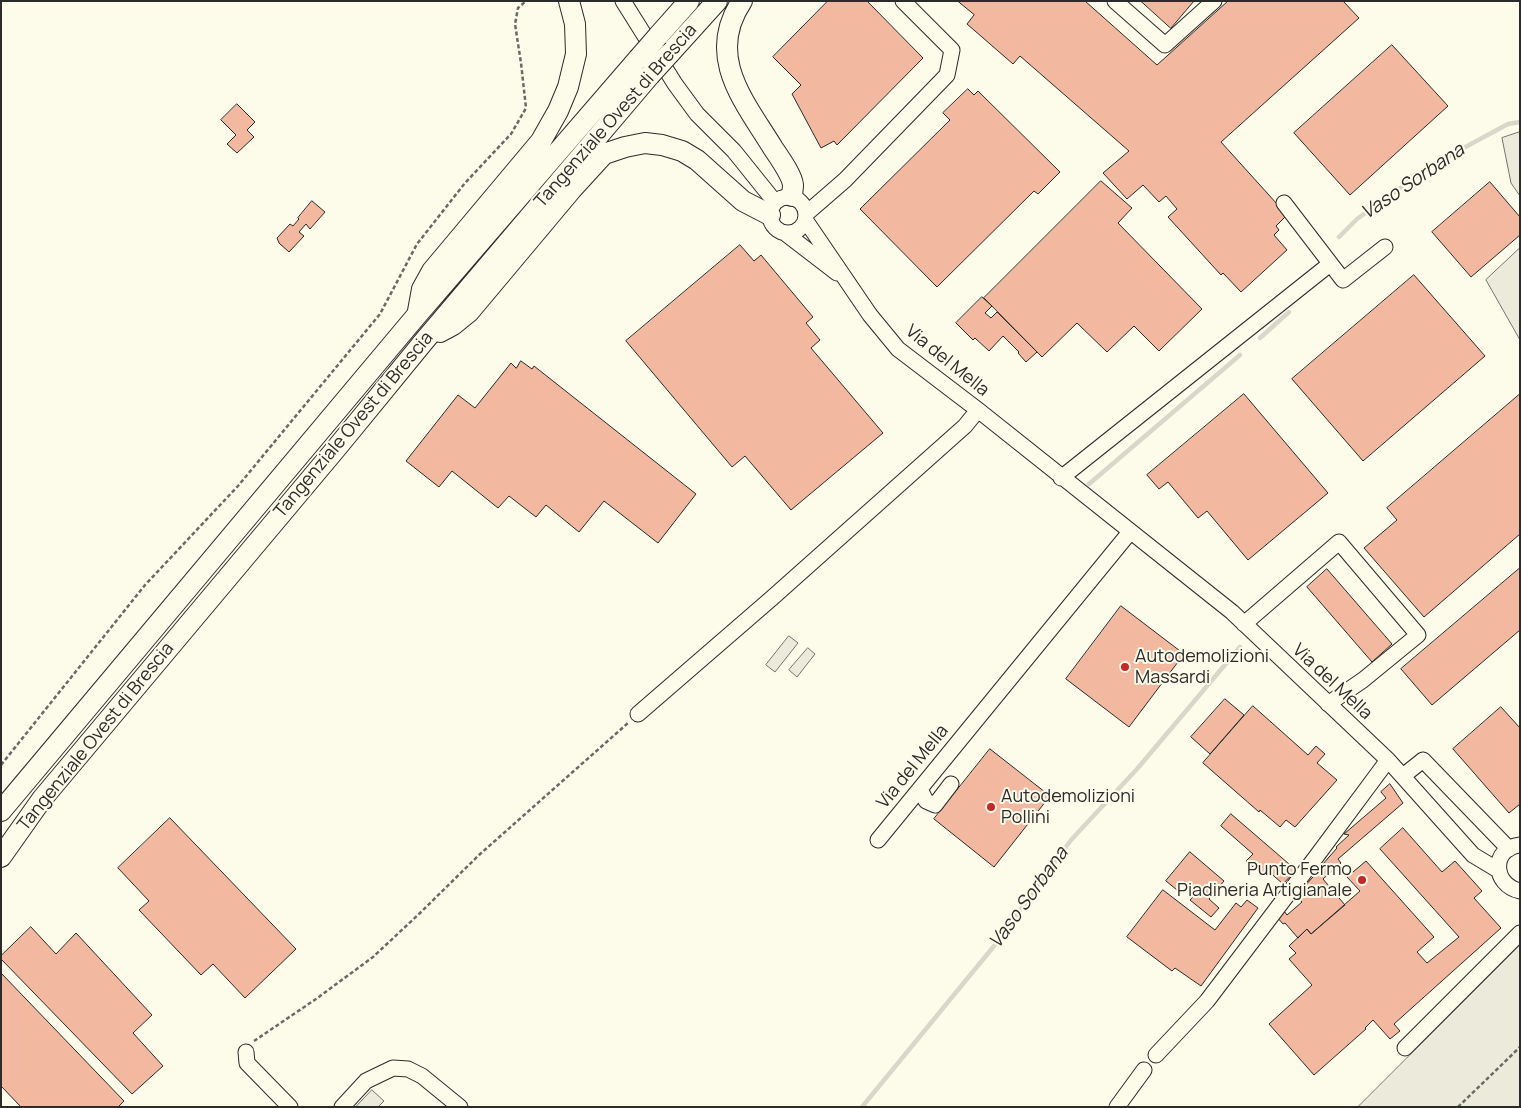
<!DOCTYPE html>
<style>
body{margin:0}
#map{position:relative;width:1521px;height:1108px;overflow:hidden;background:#fdfbea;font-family:Manrope,sans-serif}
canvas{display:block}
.frame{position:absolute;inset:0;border:2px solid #2b2b2b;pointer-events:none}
</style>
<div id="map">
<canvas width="1521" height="1108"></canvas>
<div class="frame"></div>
</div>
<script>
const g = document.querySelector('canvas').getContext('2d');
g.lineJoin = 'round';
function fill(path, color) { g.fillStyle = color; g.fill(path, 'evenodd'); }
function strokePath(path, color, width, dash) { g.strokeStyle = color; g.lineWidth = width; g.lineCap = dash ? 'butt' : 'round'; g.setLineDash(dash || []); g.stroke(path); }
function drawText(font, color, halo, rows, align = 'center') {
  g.font = font + ' Manrope,sans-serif'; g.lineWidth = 4; g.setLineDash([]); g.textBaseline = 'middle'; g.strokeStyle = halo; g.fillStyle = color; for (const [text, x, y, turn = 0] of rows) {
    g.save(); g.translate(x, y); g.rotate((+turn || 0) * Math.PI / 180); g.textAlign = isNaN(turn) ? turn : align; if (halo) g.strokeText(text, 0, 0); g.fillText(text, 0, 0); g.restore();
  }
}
const green = new Path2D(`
 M1520,132V196L1511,183L1502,138Z
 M1520,248V340L1486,280Z
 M1520,945V1107H1358Z`);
fill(green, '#ecebdb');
strokePath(green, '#74746e', 1);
const parking = new Path2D(`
 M789,636L798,643L775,672L766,665Z
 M808,648L815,654L797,677L789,670Z
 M372,1090L384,1101L378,1107H356Z`);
fill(parking, '#eceadb');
strokePath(parking, '#74746e', 1);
strokePath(new Path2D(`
 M1339,237L1357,219L1432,165L1508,124L1520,122
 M1260,338L1289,312
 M1089,484L1240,355
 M862,1107L994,946L1071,840L1137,769L1240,647`), '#d8d7c9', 4.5);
const building = new Path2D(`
 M828,1H867L923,58L837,145L834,141L821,148L792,94L801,85L773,57Z
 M958,1H1085L1157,65L1228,1H1343L1359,18L1221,142L1287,215L1276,226L1279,230L1274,235L1287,250L1241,292L1223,273L1221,275L1168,217L1177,209L1166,196L1159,202L1143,185L1127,199L1103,173L1129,151L1020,56L1013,64L967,24L974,15Z
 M1141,1H1194L1171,28Z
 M1392,45L1448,106L1350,195L1294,133Z
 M968,89L974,95L978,91L1060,172L1038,194L1034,191L937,287L860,209L950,120L943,113Z
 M237,104L255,122L247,130L254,137L237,153L227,144L236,135L221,120Z
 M1101,181L1132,208L1118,223L1202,309L1159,351L1134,326L1107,352L1077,323L1042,357L984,298Z
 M1490,182L1520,217V235L1471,277L1432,232Z
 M312,201L325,212L310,229L306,224L299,232L304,236L289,252L279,243L277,238L290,224L293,226L299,219L298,218Z
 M740,245L754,261L761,255L813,317L806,323L820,340L811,348L883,433L791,510L745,456L732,467L626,341Z
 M1414,275L1485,356L1363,461L1292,379Z
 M982,297L992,306L985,313L991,318L997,312L1037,352L1026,362L1018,353L1019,352L1003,336L989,351L975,338L973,340L956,323Z
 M521,361L532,369L534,366L696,494L658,543L604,501L579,532L546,505L536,517L509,496L498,508L452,471L439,487L406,461L458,395L475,408L511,363L516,368Z
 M1244,394L1328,493L1248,560L1207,511L1198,518L1168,482L1159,489L1147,475Z
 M1520,394V534L1424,617L1364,548L1397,520L1387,508Z
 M1520,568V630L1432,705L1401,669Z
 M1327,569L1392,644L1372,662L1307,587Z
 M1121,606L1184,654L1129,727L1066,679Z
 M1225,699L1244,715L1210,754L1191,737Z
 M1253,706L1308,755L1316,746L1325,754L1317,763L1337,780L1295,827L1286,820L1280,827L1260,810L1259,812L1203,763Z
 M1501,707L1520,728V804L1509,813L1453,749Z
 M990,749L1050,796L994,867L934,819Z
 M1390,784L1403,803L1338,859L1341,863L1323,879L1345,905L1311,934L1307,929L1298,938L1285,923L1283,924L1277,917L1284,911L1287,915L1302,902L1297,897L1303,891L1302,889L1323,866L1322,865L1337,848L1336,847L1349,835L1344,834L1386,798L1381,792Z
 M1231,814L1296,870L1283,884L1267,870L1262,875L1246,861L1253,854L1221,826Z
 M170,818L296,949L245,998L213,964L201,975L139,910L149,901L118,868Z
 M1403,828L1442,872L1455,861L1482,891L1474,898L1501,928L1394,1024L1400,1031L1390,1039L1373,1020L1365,1028L1366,1029L1314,1075L1269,1024L1312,985L1289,959L1296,953L1289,946L1307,929L1311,934L1360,891L1347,877L1366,861L1434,937L1417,952L1427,963L1459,937L1380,849Z
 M1190,852L1224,881L1209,899L1219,908L1211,917L1190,900L1197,892L1184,881L1177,890L1166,881Z
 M1163,890L1215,930L1236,903L1241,907L1247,900L1258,908L1201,986L1175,968L1172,971L1127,937Z
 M31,927L56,954L76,933L152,1015L133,1033L163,1066L132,1094L1,959V956Z
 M1,973L124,1101L118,1107H21L1,1086Z`);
fill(building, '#f2b8a0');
strokePath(building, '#2b2b2b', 1);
const minor = new Path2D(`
 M623,1L675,84L697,114L734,151L775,202
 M1115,1L1165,45L1214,1
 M770 215a18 18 0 1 1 36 0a18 18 0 1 1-36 0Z
 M1284,203L1343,280L1385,247
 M807,213L845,180L947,75L952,50L903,1
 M806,221L870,315L898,349L978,410L1232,612L1388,760L1473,855L1498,870
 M785,233L837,273
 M1061,478L1330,264
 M1244,624L1339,542L1418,635L1363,680L1328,704
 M638,714L772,598L965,426L978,410
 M1403,776L1423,760L1509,849
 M920,789L926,801L935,805L951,784
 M878,840L1130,532
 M1520,845C1491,848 1492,885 1520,891
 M1405,1048L1520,933
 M246,1052L247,1063L290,1107
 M1156,1055L1207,1001L1316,857L1388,760
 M342,1107L366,1081L393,1068L408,1069L422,1076L460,1107
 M1117,1107L1144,1070`);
const major = new Path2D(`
 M742,1C705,56 744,101 773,148C779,157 792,175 793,185C793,189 792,193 792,196
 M658,36L689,1
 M670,53L717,1
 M418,311L422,289L432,271L541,141L558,111L568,87L576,54L575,24L569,1
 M440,332L453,325L469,312L572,189L604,154L625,147L645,143L662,145L682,151L697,160L743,201L770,215
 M1,811L417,315L638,59
 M1,857L42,799L339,445L425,340L650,75`);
strokePath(minor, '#2b2b2b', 17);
strokePath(major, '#2b2b2b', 22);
strokePath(new Path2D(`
 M1,765L145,585L238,486L380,314L417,244L465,183L511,134L526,108L521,63L515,24L518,8L526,1
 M254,1041L316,999L373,957L420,913L479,855L628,723
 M1458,1107L1520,1047`), '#6a6964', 2.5, [4, 2.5]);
strokePath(minor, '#fdfbea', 15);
strokePath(major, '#fdfbea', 20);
const majorBridge = new Path2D(`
 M638,59L658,36
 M650,75L670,53`);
strokePath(majorBridge, '#2b2b2b', 22, []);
strokePath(majorBridge, '#fdfbea', 20);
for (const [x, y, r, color] of [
 [1125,667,5,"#c62828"],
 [991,807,5,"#c62828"],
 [1362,880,5,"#c62828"]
]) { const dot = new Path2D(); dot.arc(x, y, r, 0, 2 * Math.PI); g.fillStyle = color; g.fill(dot); strokePath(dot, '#fdfbea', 2); }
drawText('18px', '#2b2b2b', '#fdfbea', [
 ["Tangenziale Ovest di Brescia",616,116,-49],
 ["Via del Mella",947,361,39],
 ["Tangenziale Ovest di Brescia",354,425,-50],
 ["Via del Mella",1332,682,43],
 ["Tangenziale Ovest di Brescia",96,737,-51],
 ["Via del Mella",913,767,-51]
]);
drawText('18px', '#2b2b2b', '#fdfbea', [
 ["Autodemolizioni",1135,657],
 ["Massardi",1135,678],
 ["Autodemolizioni",1001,797],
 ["Pollini",1001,818],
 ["Punto Fermo",1352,870,"right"],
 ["Piadineria Artigianale",1352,891,"right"]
], 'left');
drawText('italic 19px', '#2b2b2b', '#fdfbea', [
 ["Vaso Sorbana",1413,182,-34],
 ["Vaso Sorbana",1029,898,-54]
]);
</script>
